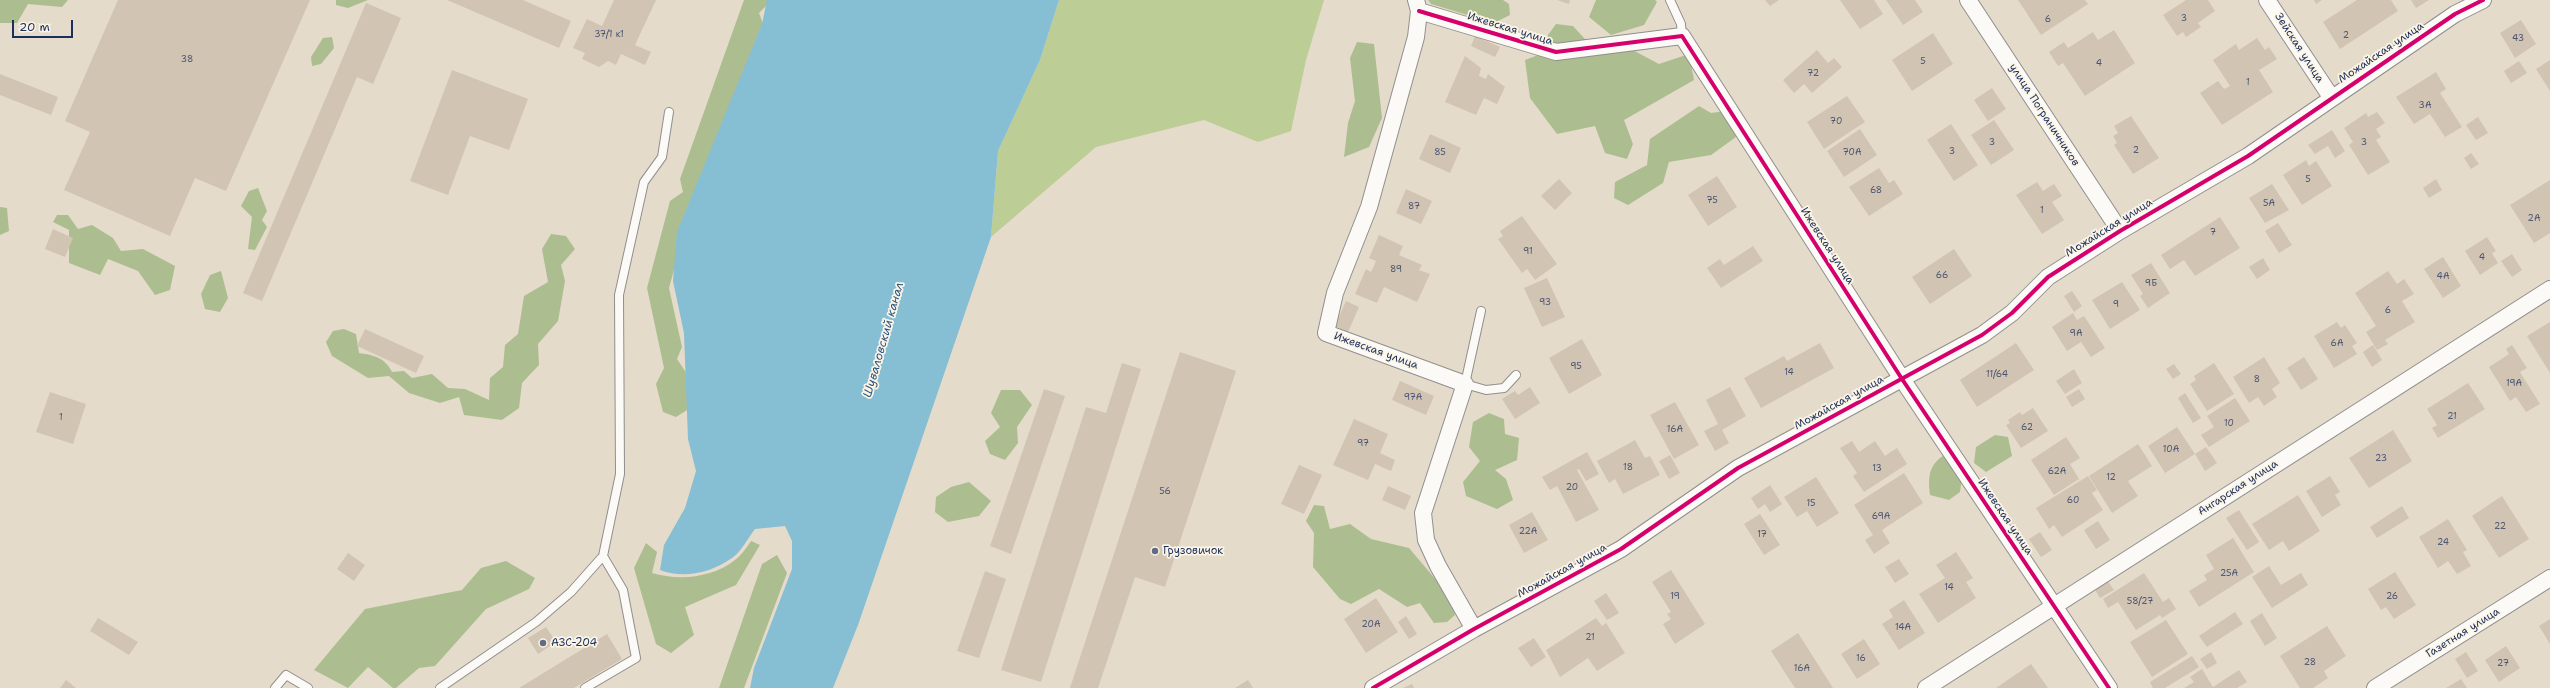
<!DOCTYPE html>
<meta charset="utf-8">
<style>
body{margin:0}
#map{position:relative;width:2550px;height:688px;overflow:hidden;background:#e5dbca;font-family:"Shantell Sans",sans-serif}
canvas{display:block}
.scale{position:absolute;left:12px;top:20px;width:61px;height:18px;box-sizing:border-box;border:2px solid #1b2f5e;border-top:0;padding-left:5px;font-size:12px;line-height:14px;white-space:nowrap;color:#1b2f5e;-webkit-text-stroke:3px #fcf5e5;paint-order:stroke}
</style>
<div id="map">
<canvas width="2550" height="688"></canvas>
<div class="scale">20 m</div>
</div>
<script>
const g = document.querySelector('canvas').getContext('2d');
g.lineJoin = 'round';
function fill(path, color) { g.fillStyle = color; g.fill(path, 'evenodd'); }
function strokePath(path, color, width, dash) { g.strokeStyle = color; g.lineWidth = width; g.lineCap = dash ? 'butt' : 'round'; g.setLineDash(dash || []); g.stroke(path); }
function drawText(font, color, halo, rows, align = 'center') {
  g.font = font + ' "Shantell Sans",sans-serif'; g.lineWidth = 3.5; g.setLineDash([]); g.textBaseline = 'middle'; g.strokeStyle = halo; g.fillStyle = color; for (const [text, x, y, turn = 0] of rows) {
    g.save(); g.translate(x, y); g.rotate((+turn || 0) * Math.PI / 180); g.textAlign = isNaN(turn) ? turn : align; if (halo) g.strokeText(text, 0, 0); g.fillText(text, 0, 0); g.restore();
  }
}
fill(new Path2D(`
 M1059,0H1324L1306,60L1291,131L1258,142L1204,120L1096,147L991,237L998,151L1040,60Z`), '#bdcd96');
fill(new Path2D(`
 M0,0H68L62,7L28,4L17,23H0Z
 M336,0H368L348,8L336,5Z
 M744,0H772L759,13L767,34L693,201L669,288L682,347L677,359L689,377L695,405L676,417L663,412L656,384L664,368L647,288L670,201L683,192L680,179Z
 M1428,0H1503L1509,4L1510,15L1494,23L1431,4Z
 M1596,0H1655L1657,2L1644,25L1611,35L1589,17Z
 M1556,24L1573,26L1595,50L1627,47L1659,64L1689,54L1694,80L1624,120L1633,144L1627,159L1605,153L1595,126L1557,134L1530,98L1525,60L1546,52L1548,35Z
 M332,37L334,48L321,64L312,66L311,57L323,38Z
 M1357,42L1374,44L1382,118L1369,147L1344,157L1348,123L1355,101L1350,58Z
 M1699,106L1711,113L1726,111L1736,137L1711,155L1669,162L1663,183L1628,205L1614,198L1615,182L1647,165L1650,139Z
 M258,188L267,211L262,220L267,227L255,250L248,249L252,217L241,206L249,191Z
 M0,207L7,208L9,231L0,235Z
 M57,215H68L78,229L92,225L113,238L121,251L143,249L175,266L170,290L155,295L138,271L108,259L100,275L69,263V230L53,222Z
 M551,234L566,236L575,249L561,265L565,281L558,321L538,344L539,365L522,383L519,408L502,420L464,415L459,397L440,403L409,393L389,376L368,378L332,356L326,342L333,331L344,329L356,334L359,353C374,355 385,358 392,372L404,371L412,378L432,374L448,388L465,389L489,400L490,378L503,367L505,345L518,334L524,296L548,282L542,249Z
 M221,271L228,298L220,312L205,309L201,294L210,275Z
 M1001,390H1020L1032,405L1017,427L1018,443L1005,460L990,454L985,441L1000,427L991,413Z
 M1489,413L1504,419L1505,434L1519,438L1517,460L1495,470L1506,479L1513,500L1497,509L1466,496L1463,482L1480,461L1469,447L1473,422Z
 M1995,435L2008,437L2012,456L1986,472L1974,463L1976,447Z
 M1953,450L1964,462L1960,492L1949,500L1930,495C1927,471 1931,461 1953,450Z
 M969,482L991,501L979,516L948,522L935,512L936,497L951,487Z
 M1314,505L1324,506L1330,529L1350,524L1371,539L1409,548L1448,594L1455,615L1447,622L1434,623L1420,603L1407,607L1379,589L1351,604L1340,599L1313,567L1314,533L1306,521Z
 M751,541L760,545L736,585L685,607L694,635L671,653L656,644L634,568L646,543L657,552L652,573C679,581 712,578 735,560C741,556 747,547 751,541Z
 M777,555L787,573L744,688H719L762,564Z
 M506,561L535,578L529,589L486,609L435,666L419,668L396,688H393L368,667L348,688L314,670L365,609L462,590L481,568Z`), '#acbe90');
fill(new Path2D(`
 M767,0H1059L1040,60L998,151L991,237L858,625L833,688H750L754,668L792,569V541L785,526L755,529C748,538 741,552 732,558C711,573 684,579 660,570L664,545L685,508L696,471L688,439L684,333L673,281L677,232L762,24Z`), '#86bed4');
fill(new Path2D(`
 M118,0H310L226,191L195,178L170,236L64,190L90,132L65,121Z
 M447,0H523L571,21L559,48Z
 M614,0H656L635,45L651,52L645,65L621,54L616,65L608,61L599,67L582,59L585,53L573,48L587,19L602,26Z
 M1557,0H1570L1569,4Z
 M1765,0H1779L1770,6Z
 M1840,0H1874L1883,14L1860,29Z
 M1886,0H1915L1923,12L1903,25Z
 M2018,0H2085L2088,4L2041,35Z
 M2186,0H2208L2215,11L2198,23L2201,27L2186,37L2183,32L2177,36L2163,15Z
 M2314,0H2322L2316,4Z
 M2357,0H2391L2398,11L2340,49L2323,22Z
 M2411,0H2429L2416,8Z
 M366,3L401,18L373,84L357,77L262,301L243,293Z
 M2521,20L2536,44L2515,58L2500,33Z
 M2114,30L2135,63L2085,96L2063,63L2058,66L2049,52L2064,42L2068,48L2093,32L2098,40Z
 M1933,33L1953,64L1912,91L1892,60Z
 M1475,36L1500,47L1495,57L1471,46Z
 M2257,38L2265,50L2269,47L2277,59L2259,70L2273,92L2222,125L2200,93L2218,81L2224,89L2230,86L2213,60L2236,44L2239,50Z
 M1817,50L1828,63L1834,58L1842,67L1812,93L1804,84L1794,93L1783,80Z
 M1465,56L1481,68L1479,76L1486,79L1488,74L1505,87L1497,104L1484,98L1476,115L1445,102Z
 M2550,60V91L2536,69Z
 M2519,61L2527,73L2511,83L2504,71Z
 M452,70L528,99L509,150L470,136L448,195L410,181Z
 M2436,72L2446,89L2440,93L2462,127L2445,137L2430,114L2414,124L2396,97Z
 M0,74L58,97L51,115L0,95Z
 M1992,88L2006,109L1988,121L1974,100Z
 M1847,96L1865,122L1824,149L1807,122Z
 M2377,112L2385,123L2376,129L2381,137L2376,140L2390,162L2368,175L2349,145L2353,142L2344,128L2366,113L2368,117Z
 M2131,116L2159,158L2133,174L2114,145L2117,143L2113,136L2118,133L2114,126Z
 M2478,117L2488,133L2476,140L2466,125Z
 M1994,120L2014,150L1991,165L1971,135Z
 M1951,124L1978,165L1954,181L1927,140Z
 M1860,129L1877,155L1844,177L1827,151Z
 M2332,130L2345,151L2335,158L2328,146L2315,154L2308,145Z
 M1430,134L1461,148L1450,173L1419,159Z
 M2471,153L2479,164L2471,169L2464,158Z
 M2306,160L2309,166L2316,161L2332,186L2302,205L2283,175Z
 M1879,168L1889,183L1894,180L1903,194L1869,216L1849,187Z
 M1717,176L1737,207L1708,226L1688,195Z
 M1559,179L1572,193L1555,210L1541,196Z
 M2436,179L2442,190L2429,198L2423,188Z
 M2550,180V233L2534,243L2510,205Z
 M2037,182L2043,191L2054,184L2062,196L2052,202L2064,220L2042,234L2016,195Z
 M2272,184L2289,210L2265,223L2249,198Z
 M1406,189L1432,201L1421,224L1396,213Z
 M1522,216L1557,264L1535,280L1527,269L1522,273L1498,239L1503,236L1500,231Z
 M2220,217L2240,248L2195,276L2184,260L2170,269L2161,255Z
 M2278,223L2292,245L2279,253L2265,231Z
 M53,229L73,238L65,257L45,249Z
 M1379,235L1403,246L1399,255L1422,265L1419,270L1430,274L1417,302L1384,287L1377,303L1355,294L1366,269L1371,272L1376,261L1369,258Z
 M2487,237L2496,251L2492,253L2498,263L2480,275L2465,251Z
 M1753,246L1763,261L1721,288L1707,268L1720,259L1724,265Z
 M1954,249L1972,276L1930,304L1912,277Z
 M2512,254L2522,270L2512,277L2501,261Z
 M2443,257L2461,286L2443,298L2424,269Z
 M2263,258L2270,270L2257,279L2249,267Z
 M2151,263L2170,293L2148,308L2140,296L2143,294L2131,275Z
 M2388,271L2397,284L2404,279L2414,294L2402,301L2415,322L2385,340L2388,344L2377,350L2366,332L2376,326L2355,293Z
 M1547,278L1565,317L1542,327L1524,288Z
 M2122,282L2140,310L2110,329L2092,300Z
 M2072,291L2082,306L2074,312L2064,296Z
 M1346,301L1359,307L1348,332L1335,326Z
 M2073,313L2077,320L2084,316L2105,348L2091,357L2081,342L2067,351L2052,327Z
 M2337,322L2341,328L2345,325L2357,343L2352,346L2357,354L2334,368L2314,336Z
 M2550,322V373L2527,336Z
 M365,329L424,356L416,373L357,346Z
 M1582,339L1602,375L1569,394L1549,358Z
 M1820,343L1834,368L1761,408L1744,378L1784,356L1787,361Z
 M2016,343L2034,370L1977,407L1960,380Z
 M2373,345L2382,360L2372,367L2363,352Z
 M2512,345L2527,368L2520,372L2540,404L2526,412L2516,397L2510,401L2489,367L2509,354L2506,349Z
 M1180,352L1236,371L1165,587L1135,577L1098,688H1070Z
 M2264,357L2280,383L2272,389L2277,397L2264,406L2258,397L2249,403L2233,377Z
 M2304,357L2318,379L2301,390L2287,368Z
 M1122,363L1141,369L1041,682L1001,670L1086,407L1106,413Z
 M2214,363L2234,394L2207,411L2190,384L2196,380L2194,376Z
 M2174,364L2181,374L2173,379L2166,369Z
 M2074,369L2082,383L2065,394L2056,381Z
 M1400,381L1434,396L1426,415L1392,400Z
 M2468,383L2485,409L2438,438L2432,428L2437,425L2427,409Z
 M1530,387L1540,403L1515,419L1502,399L1515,391L1518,395Z
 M1730,387L1746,416L1722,430L1729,443L1715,451L1704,431L1718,424L1706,400Z
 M1044,389L1065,396L1011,554L990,546Z
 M2079,389L2085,399L2072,407L2066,397Z
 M50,392L86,404L73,444L36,432Z
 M2185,393L2201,418L2193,423L2178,398Z
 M2235,398L2250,421L2209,447L2201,435L2214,427L2207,416Z
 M1675,402L1699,445L1674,459L1650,415Z
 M2033,408L2048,431L2021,448L2006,425L2010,423L2008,420L2020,412L2022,415Z
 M1354,419L1388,434L1380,453L1395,460L1391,471L1375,464L1368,480L1333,465Z
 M2177,427L2195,454L2165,473L2148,446Z
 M2393,430L2412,461L2369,488L2349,458Z
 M2066,437L2080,458L2070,464L2079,479L2054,495L2031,460Z
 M1635,440L1645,458L1650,456L1660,475L1623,494L1615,479L1609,483L1597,461Z
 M1852,441L1859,452L1875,441L1885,456L1897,448L1907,464L1864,492L1853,476L1857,473L1840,448Z
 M2138,444L2152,466L2128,481L2138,496L2112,513L2089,476Z
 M2206,447L2217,463L2205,471L2195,454Z
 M1587,452L1599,474L1586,481L1579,469L1577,470L1599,510L1576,522L1557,486L1550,490L1542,477Z
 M1670,455L1680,473L1669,479L1659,461Z
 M1299,465L1322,475L1304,514L1281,504Z
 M1904,473L1923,503L1882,530L1890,543L1874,554L1865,540L1873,535L1854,505Z
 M2088,476L2097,490L2092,493L2103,510L2062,537L2054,525L2049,529L2036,508Z
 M2330,476L2340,492L2335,495L2341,505L2322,517L2306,491Z
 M1816,477L1839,513L1817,527L1807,511L1797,517L1784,497Z
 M1770,485L1782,504L1770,512L1765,504L1758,509L1751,498Z
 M1388,486L1411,496L1405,510L1382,500Z
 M2298,495L2320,531L2289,551L2283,541L2269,550L2252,524Z
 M2502,496L2529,539L2499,558L2472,516Z
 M2402,506L2409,518L2377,538L2370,527Z
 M2239,510L2259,542L2247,550L2226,518Z
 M1532,512L1548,540L1524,553L1509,525Z
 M1760,514L1780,545L1764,555L1744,524Z
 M2448,519L2467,550L2463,552L2471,566L2457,574L2448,561L2438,568L2419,537Z
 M2098,521L2110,540L2096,549L2084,530Z
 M2040,532L2052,550L2041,557L2029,539Z
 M2233,538L2254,572L2199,607L2189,591L2207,580L2204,575L2214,569L2206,555Z
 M1956,552L1973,578L1966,582L1976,598L1938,623L1919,594L1945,578L1936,565Z
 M348,553L365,565L354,581L337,569Z
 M1899,559L1909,574L1895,583L1885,567Z
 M2269,566L2281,585L2301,573L2308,585L2272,608L2252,577Z
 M1671,570L1705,624L1675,644L1663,624L1671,619L1667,614L1671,612L1652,582Z
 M985,571L1006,579L979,658L957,651Z
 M2395,572L2416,605L2394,619L2386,607L2381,610L2368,589Z
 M2144,573L2163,602L2169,598L2176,609L2162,618L2160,615L2136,630L2118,602L2108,608L2103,599Z
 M2107,580L2114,590L2100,598L2094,588Z
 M1606,593L1619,613L1607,620L1594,601Z
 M1376,598L1398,632L1366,653L1344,619Z
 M1904,600L1925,633L1899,650L1882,624L1893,617L1889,610Z
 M2235,612L2243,624L2207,647L2199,636Z
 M2262,613L2277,638L2265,646L2250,621Z
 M1406,616L1417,634L1409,639L1398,622Z
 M98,618L138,642L129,655L90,631Z
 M1596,618L1602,626L1606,623L1625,653L1597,671L1588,658L1560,677L1546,650Z
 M2550,619V644L2539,626Z
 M2166,620L2188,654L2152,677L2130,642Z
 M2327,626L2346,656L2324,671L2328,678L2313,688H2300L2280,656Z
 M546,627L556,642L538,654L528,638Z
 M1798,633L1833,688H1795L1771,651Z
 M607,634L622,659L574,688H519Z
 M1534,638L1546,657L1531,667L1518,648Z
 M1864,639L1880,664L1857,679L1841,654Z
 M2506,646L2520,668L2499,682L2485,660Z
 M2211,652L2217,663L2207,669L2200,659Z
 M2466,652L2478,671L2467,678L2455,659Z
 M2192,656L2199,667L2165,688H2153L2150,682Z
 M2031,664L2048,688H1996Z
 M2202,669L2213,687L2239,670L2247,682L2237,688H2184L2194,682L2190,677Z
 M2461,679L2467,688H2446Z
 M66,680L76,688H60Z
 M1248,680L1253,688H1235Z
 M1412,684L1414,688H1403Z`), '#d2c4b2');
const service = new Path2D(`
 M1670,0L1681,24L1682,36
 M1481,311L1465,384L1486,390L1504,388L1516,375
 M275,688L286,675L308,688
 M440,688L536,622L571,592L603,556L620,474L619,295L644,182L662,157L669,112
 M585,688L636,658L623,590L603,556`);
const minor = new Path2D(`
 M1416,0L1419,11L1416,37L1369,207L1335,293L1326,333L1465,384L1423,513L1426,540L1438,566L1474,629
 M1968,0L2120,231
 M2267,0L2331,97
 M1419,11L1556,52L1682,36L1902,379L2109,688
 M1373,688L1474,629L1621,549L1738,468L1982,335L2012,313L2048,277L2120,231L2248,156L2455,14L2483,0
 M1926,688L2550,289
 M2375,688L2550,578`);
strokePath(service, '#908f8e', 10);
strokePath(minor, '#908f8e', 18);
strokePath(service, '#fbfaf7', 8);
strokePath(minor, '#fbfaf7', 16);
strokePath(new Path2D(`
 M1419,11L1556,52L1682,36L1902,379L2109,688
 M1373,688L1474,629L1621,549L1738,468L1982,335L2012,313L2048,277L2120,231L2248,156L2455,14L2483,0`), '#d6006c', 4);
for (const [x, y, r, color] of [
 [1155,551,4,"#626b84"],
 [543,643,4,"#626b84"]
]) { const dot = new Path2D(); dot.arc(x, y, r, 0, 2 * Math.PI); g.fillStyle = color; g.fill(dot); strokePath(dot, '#fcf5e5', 1.5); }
drawText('9px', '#495473', null, [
 ["3",2184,19],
 ["6",2048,20],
 ["37/1 к1",609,35],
 ["2",2346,36],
 ["43",2518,39],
 ["38",187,60],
 ["5",1923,62],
 ["4",2099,64],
 ["72",1813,74],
 ["1",2248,83],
 ["3А",2425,106],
 ["70",1836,122],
 ["3",1992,143],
 ["3",2364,143],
 ["2",2136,151],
 ["3",1952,152],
 ["85",1440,153],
 ["70А",1852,153],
 ["5",2308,180],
 ["68",1876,191],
 ["75",1712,201],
 ["5А",2269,204],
 ["87",1414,207],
 ["1",2042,211],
 ["2А",2534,219],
 ["7",2213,233],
 ["91",1528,252],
 ["4",2482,258],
 ["89",1396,270],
 ["66",1942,276],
 ["4А",2443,277],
 ["9Б",2151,284],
 ["93",1545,303],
 ["9",2116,305],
 ["6",2388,311],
 ["9А",2076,334],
 ["6А",2337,344],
 ["95",1576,367],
 ["14",1789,373],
 ["11/64",1997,375],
 ["8",2257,380],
 ["19А",2514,384],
 ["97А",1413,398],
 ["21",2452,417],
 ["1",61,418],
 ["10",2229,424],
 ["62",2027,428],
 ["16А",1675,430],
 ["97",1363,444],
 ["10А",2171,450],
 ["23",2381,459],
 ["18",1628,468],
 ["13",1877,469],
 ["62А",2057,472],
 ["12",2111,478],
 ["20",1572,488],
 ["56",1165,492],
 ["60",2073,501],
 ["15",1811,504],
 ["69А",1881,517],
 ["22",2500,527],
 ["22А",1528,532],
 ["17",1762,535],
 ["24",2443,543],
 ["25А",2229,574],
 ["14",1949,588],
 ["19",1675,597],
 ["26",2392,597],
 ["58/27",2140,602],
 ["20А",1371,625],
 ["14А",1903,628],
 ["21",1590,638],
 ["16",1861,659],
 ["28",2310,663],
 ["27",2503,664],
 ["16А",1802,669]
]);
drawText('11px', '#1b2f5e', '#fcf5e5', [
 ["Ижевская улица",1510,29,17],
 ["Зейская улица",2299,48,57],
 ["Можайская улица",2381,53,-34],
 ["улица Пограничников",2044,115,57],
 ["Можайская улица",2109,228,-32],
 ["Ижевская улица",1827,246,57],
 ["Ижевская улица",1376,351,20],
 ["Можайская улица",1839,403,-29],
 ["Ангарская улица",2238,488,-33],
 ["Ижевская улица",2005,517,56],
 ["Можайская улица",1562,571,-29],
 ["Газетная улица",2463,633,-32]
]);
drawText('11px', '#1b2f5e', '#fcf5e5', [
 ["Грузовичок",1163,551],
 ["АЗС-204",551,643]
], 'left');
drawText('italic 12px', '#2f5683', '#fcf5e5', [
 ["Шуваловский канал",884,340,-74]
]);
</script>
